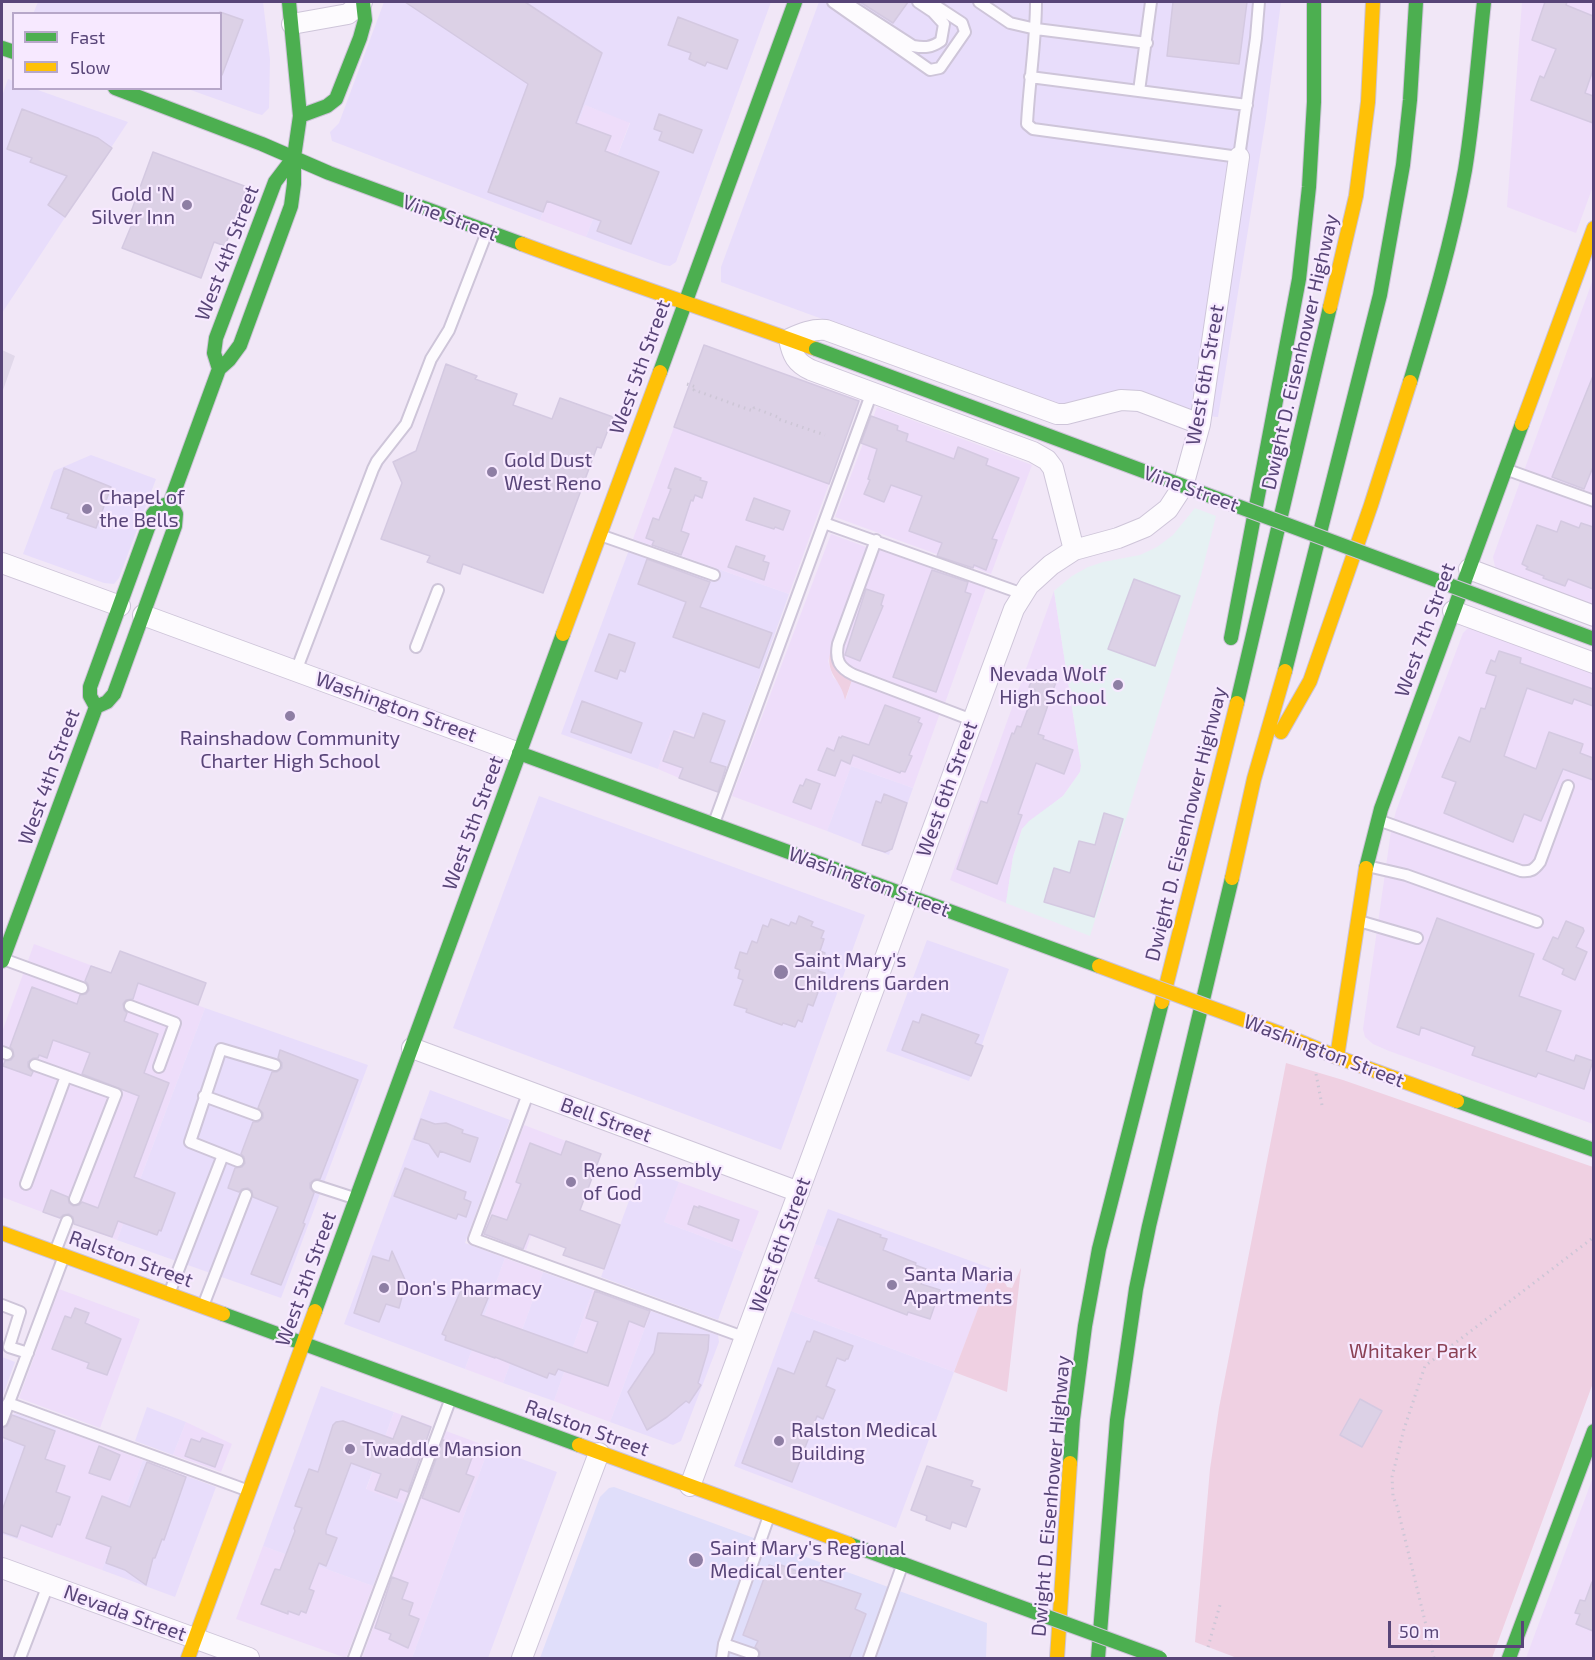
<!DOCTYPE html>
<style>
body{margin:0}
#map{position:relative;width:1595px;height:1660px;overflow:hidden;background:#f1e7f7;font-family:"Exo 2",sans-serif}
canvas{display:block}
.frame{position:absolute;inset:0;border:3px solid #584578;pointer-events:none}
.legend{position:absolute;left:12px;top:12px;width:210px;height:78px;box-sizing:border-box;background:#f7e9ff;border:2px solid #b7a7c9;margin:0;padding:8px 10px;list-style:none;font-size:18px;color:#584578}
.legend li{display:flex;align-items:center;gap:12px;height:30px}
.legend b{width:30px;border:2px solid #b7a7c9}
.scale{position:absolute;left:1388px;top:1621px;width:136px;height:27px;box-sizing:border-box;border:3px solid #584578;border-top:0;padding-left:8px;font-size:18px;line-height:21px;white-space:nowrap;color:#584578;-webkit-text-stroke:4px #f7e9ff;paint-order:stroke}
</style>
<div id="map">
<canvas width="1595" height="1660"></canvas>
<div class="frame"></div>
<ul class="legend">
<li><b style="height:8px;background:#4caf50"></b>Fast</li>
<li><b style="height:8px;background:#ffc107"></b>Slow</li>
</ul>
<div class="scale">50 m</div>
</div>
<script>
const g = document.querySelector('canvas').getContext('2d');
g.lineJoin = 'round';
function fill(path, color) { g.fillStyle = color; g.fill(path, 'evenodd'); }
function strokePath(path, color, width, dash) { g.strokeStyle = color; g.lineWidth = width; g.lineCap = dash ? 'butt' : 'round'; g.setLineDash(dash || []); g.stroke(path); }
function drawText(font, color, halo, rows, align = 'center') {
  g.font = font + ' "Exo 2",sans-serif'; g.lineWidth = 4.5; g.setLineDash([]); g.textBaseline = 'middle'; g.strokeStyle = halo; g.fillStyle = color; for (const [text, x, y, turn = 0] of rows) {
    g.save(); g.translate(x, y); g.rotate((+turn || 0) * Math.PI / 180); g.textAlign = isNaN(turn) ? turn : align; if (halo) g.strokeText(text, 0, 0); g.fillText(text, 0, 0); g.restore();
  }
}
fill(new Path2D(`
 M1522,2H1593V186L1576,233L1507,207Z
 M585,105L630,122L586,237L540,220Z
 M1593,279V609L1503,575L1495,567L1493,557Z
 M704,345L859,401L789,594L633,539Z
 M877,407L1032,465L991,574L835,517Z
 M831,534L869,548L828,661L833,677L843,687L846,699L852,680L940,713L913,788L851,766L827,831L732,796Z
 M878,549L986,588L945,703L863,672L846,665L842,660L841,655L843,644Z
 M1054,591L1081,765L1080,772L1063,796L1022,829L1013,857L1006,903L950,880Z
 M1469,627L1593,669V1124L1389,1051L1373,1044L1365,1037L1363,1029L1391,831L1396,811L1463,633Z
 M675,730L695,736L679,778L658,769L671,732Z
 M34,944L205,1008L117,1240L2,1197V1032Z
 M524,1125L566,1141L526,1250L483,1235Z
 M679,1182L759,1211L743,1252L664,1222Z
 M815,1244L940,1290L981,1302L954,1372L791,1311Z
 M505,1258L543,1272L503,1383L465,1369Z
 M59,1289L140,1319L100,1428L19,1398Z
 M593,1290L651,1311L610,1422L554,1401Z
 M394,1412L432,1426L404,1504L366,1490Z
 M186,1422L232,1444L221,1472L173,1455Z
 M57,1428L143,1460L102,1570L17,1539Z
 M446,1431L489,1447L412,1658H362Z
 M1593,1477V1658H1526Z
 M263,1546L373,1586L346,1658L236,1619Z`), '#eeddfa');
fill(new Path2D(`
 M38,2H263L270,59L269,108L262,115L255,113L188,89L220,88V14H33Z
 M384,2H771L676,262L670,266L664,265L586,237L630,123L585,105L540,220L332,141L330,132L339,123Z
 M819,2H1281L1266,118L1218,417L1055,404L721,282V267Z
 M8,79L13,81L14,88L35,89L128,122L2,313V96Z
 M91,455L156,479L119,578L114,584L104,583L23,554L54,471Z
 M633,539L789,594L718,792L679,778L694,735L678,730L671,732L658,769L561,734Z
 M851,766L913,788L889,855L827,831Z
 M539,796L865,915L781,1150L453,1028Z
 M927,940L1009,969L969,1081L886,1051Z
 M205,1008L368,1065L281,1298L117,1240Z
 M430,1090L510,1120L465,1243L505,1258L465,1369L344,1324Z
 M641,1168L679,1182L664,1222L743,1252L718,1320L601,1277Z
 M828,1209L993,1269L981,1302L940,1290L815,1244Z
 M543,1272L593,1290L554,1401L503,1383Z
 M651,1311L718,1335L719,1342L681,1441L673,1445L610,1422Z
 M791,1311L954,1372L896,1528L734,1466Z
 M2,1357L15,1362L2,1398Z
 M321,1386L394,1412L366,1489L404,1504L373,1586L263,1546Z
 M147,1407L186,1422L173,1455L135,1441Z
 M14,1413L57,1428L17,1539L2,1534V1446Z
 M489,1447L557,1472L488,1658H412Z
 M143,1460L216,1487L175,1597L102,1570Z`), '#e8ddfb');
fill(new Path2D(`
 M2,350L15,356L2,393Z`), '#e1d8ea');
fill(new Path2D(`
 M1195,508L1216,516L1201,575L1090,936L1006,903L1013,857L1022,829L1029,821L1063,796L1080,772L1081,766L1054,591L1072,576L1088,567L1103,562L1140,555L1157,547L1173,535Z`), '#e6f1f3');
fill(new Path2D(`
 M614,1487L987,1623L986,1658H540L600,1497L609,1488Z`), '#e0defa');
fill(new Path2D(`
 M831,649C831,666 837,673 852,680L845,700C841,678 824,675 831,649Z
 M1286,1063L1343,1080L1593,1167V1383L1492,1658H1237L1195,1642L1210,1469L1219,1408Z
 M1021,1268L1007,1392L954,1372L993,1269L1002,1276L1007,1287L1012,1288Z`), '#efd0e2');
const building = new Path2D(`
 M405,2H525L602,53L576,123L611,136L605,151L659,172L631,244L597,231L601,221L547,201L543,212L488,192L528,84Z
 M860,2H908L893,23Z
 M1173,2H1247L1239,64L1167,56Z
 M1545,2H1567L1566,5L1593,16V70L1585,93L1593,96V123L1531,100L1540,76L1544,78L1556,49L1532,40Z
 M220,12L243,20L222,75H220Z
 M678,17L738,40L727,69L707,62L705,66L689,59L691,53L668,45Z
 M22,109L98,138L112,148L65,217L48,205L67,176L30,162L32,158L7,149Z
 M659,114L702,130L693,153L659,140L662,132L654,129Z
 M153,152L247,187L225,246L214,242L201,278L122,248L132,224L127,223Z
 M704,345L859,401L829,484L674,427Z
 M446,364L477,376L475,379L517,394L513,405L552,419L560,398L613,417L601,448L597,447L543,593L463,564L460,574L427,562L430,556L381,539L402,483L393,462L416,451Z
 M1593,376V467L1584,489L1552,477Z
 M871,416L898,426L897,430L908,434L906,441L954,459L958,447L988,459L986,465L1019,478L992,539L997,540L986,570L974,565L973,568L937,556L942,543L909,531L922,496L891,485L884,502L864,494L870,480L868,479L877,449L861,443Z
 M64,468L111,487L96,528L67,518L69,514L51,508Z
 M675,468L701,478L700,480L707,482L702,498L695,495L693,501L691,500L681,531L689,534L681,555L652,545L654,541L646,538L653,518L659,520L660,517L671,489L668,488Z
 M754,498L790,511L783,530L775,527L774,529L746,520Z
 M1561,521L1579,528L1581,523L1593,527V589L1568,579L1565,586L1543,578L1544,576L1526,569L1528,567L1522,564L1537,525L1557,532Z
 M736,546L765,556L763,561L769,563L764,580L728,567Z
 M647,559L710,582L700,607L772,633L759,668L673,637L686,602L638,584Z
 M932,570L968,582L965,592L971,594L936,692L893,677Z
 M1134,579L1180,596L1155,666L1108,649Z
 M866,589L884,595L881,605L883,606L860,661L845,655Z
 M609,634L635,643L625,672L620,670L617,679L595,671Z
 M1499,651L1521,658L1520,663L1593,689V706L1574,699L1572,704L1527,688L1504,756L1536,769L1549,732L1583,744L1580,753L1593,758V780L1563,769L1541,821L1524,814L1513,842L1444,813L1456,782L1442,777L1459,737L1470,742L1481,708L1485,709L1496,676L1486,673L1491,660L1495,662Z
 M1036,670L1057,679L1038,734L1044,736L1043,739L1073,750L1064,774L1036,763L1018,814L1022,815L997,884L957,869L981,801L987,803L1012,733L1014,734L1017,726L1021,727L1035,690L1029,687Z
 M582,701L642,723L631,753L571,732Z
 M885,705L920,718L918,722L922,724L909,755L912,756L905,772L901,771L900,773L853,755L850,764L841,760L835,776L818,770L827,748L834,751L839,737L841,738L842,736L869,745Z
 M703,713L725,721L710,762L726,767L718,792L679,778L683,768L663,761L674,731L694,738Z
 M806,779L820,784L811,809L793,802L800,785L803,786Z
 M884,794L907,803L892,849L885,852L862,845L876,801L881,803Z
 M1104,813L1123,819L1094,917L1044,902L1054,868L1070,873L1079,841L1095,845Z
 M799,916L813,922L811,926L824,931L821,938L824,939L820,951L825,953L818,971L825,973L813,1006L808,1004L802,1022L798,1020L795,1027L783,1023L782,1025L746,1012L747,1009L734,1005L743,980L738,978L740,970L735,968L740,952L747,954L752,941L757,943L763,925L768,927L771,919L789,926L791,922L796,924Z
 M1437,918L1534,954L1519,996L1561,1011L1546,1051L1574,1061L1576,1055L1593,1061L1584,1089L1538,1073L1536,1077L1472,1055L1475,1047L1421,1027L1419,1035L1397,1027Z
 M1566,921L1583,928L1584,931L1576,947L1587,952L1575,980L1562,974L1564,969L1543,959L1553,937L1558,939Z
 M120,951L206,983L198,1005L138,983L133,999L126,1000L123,1004L124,1010L127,1013L124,1021L158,1034L144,1073L169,1083L134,1177L175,1193L161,1231L159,1230L157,1235L118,1221L112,1237L74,1224L73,1217L69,1214L63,1215L60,1218L43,1212L51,1190L68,1197L69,1203L73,1206L79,1205L82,1202L98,1208L139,1096L82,1074L90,1053L53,1040L47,1058L39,1055L38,1058H33L28,1062V1067L33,1072L31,1076L3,1066L5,1061L11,1060L14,1056L13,1050L10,1047L32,987L77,1004L80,995L86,994L89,990L88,984L85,981L91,966L111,973Z
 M922,1014L979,1035L975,1043L983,1046L971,1076L902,1050L913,1021L919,1023Z
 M280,1050L358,1080L320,1179H315L310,1183V1188L314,1193L303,1223L305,1224L281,1285L251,1274L278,1207L253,1197L252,1191L248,1188L242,1189L239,1192L228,1188L235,1168L242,1167L245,1163L244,1157L241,1154L253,1122H258L263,1118V1113L258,1108L272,1072H277L282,1068V1063L278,1058Z
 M421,1119L435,1124L446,1123L463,1130L462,1133L478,1138L470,1162L440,1151L438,1157L429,1144L414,1139Z
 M566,1141L601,1154L580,1210L620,1225L604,1269L563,1255L566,1248L529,1234L523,1249L484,1234L492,1215L507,1220L521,1184L516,1182L530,1143L561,1155Z
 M405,1168L466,1192L464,1199L471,1202L466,1217L458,1214L456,1219L394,1196Z
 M694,1206L699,1208V1206L739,1220L732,1241L688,1224Z
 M838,1219L881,1235L880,1237L887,1239L883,1250L916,1263L915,1265L926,1269L921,1284L940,1290L930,1319L908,1312L907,1315L818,1281L819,1279L815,1278Z
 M392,1251L406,1282L399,1308L386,1304L379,1322L354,1313L373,1256L389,1261Z
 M462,1288L488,1298L481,1315L587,1353L598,1322L586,1318L595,1291L650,1311L644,1327L629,1321L608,1386L558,1369L555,1375L549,1373L547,1378L495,1357V1358L445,1340L446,1336L442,1334Z
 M75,1308L89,1313L85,1323L121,1339L107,1375L87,1368L89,1363L52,1349L65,1316L71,1318Z
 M814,1331L853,1346L848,1359H846L845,1361L837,1358L826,1386L835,1390L823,1419L817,1416L792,1482L742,1463L778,1368L794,1374L807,1341L810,1342Z
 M658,1333L709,1335L708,1350L698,1383L701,1385L689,1403L686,1401L667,1417L647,1430L628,1392L654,1353Z
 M1360,1399L1382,1411L1362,1447L1340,1435Z
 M12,1415L55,1431L45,1459L65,1466L56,1492L70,1497L60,1525L57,1524L52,1537L21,1525L17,1537L2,1532V1511L25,1446L2,1437V1428L7,1426Z
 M402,1416L431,1427L408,1492L400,1489L397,1498L375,1490L381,1474L351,1463L326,1530V1534L337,1538L326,1566L319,1563L309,1589L314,1591L306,1613L301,1611L299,1615L288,1611V1614L261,1604L275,1569L280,1570L295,1531L294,1528L302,1508L295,1506L309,1469L318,1472L333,1425L336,1422L343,1421L393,1439Z
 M202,1438L223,1445L215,1467L185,1456L191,1439L200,1442Z
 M443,1440L474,1452L466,1474L474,1477L459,1512L422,1498Z
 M99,1446L120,1455L110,1480L89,1473Z
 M147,1462L186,1477L164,1540L162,1539L155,1558H153L146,1585L125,1570L106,1563L111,1547L86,1538L102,1496L130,1507Z
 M927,1466L973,1481L971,1486L980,1489L966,1527L952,1522L950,1529L926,1520L927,1516L911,1510Z
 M769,1565L780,1569L781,1565L808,1575V1576L861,1594L855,1609L866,1614L849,1659H759L760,1652L755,1647L758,1641L743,1635Z
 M392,1577L408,1583L402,1599L413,1603L409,1615L419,1619L408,1648L389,1639L391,1634L375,1628Z
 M1592,1582H1593V1631L1576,1624L1580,1614L1575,1613L1580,1600L1585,1601Z`);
fill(building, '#dcd1e6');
strokePath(building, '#d4c9e1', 1.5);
const lane = new Path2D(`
 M833,2L930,70L940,68L965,32L962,23L930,2
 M845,2L913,46C924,48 931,48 941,41L944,24L933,12L918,2
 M979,2L1010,23L1036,29L1147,43
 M1036,2C1036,42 1029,83 1027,124L1033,129L1239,157L1256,38L1259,2
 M1030,77L1247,105
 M1139,91L1151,2
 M1505,469L1594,501
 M824,523L1023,594
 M600,535L714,575
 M876,540L838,644C835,660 839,668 854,675L972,720
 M416,647L438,590
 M296,671L373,469L377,461L406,424L431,359L449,330L487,232
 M1378,820L1521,871C1531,872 1534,870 1540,862L1568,786
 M714,823L872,392
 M1367,866L1406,875L1537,922
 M1359,921L1417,938
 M3,959L82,988
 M130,1006L175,1023L159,1067
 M2,1052L7,1054
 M35,1065L116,1094L75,1199
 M529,1091L474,1239L746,1338
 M204,1096L256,1115
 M238,1161L190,1142L221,1049L275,1065
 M26,1184L66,1076
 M317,1186L357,1199
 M55,1252L67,1221
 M169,1294L223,1155
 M2,1305L20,1312L9,1347L28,1353
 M203,1306L246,1195
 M8,1403L249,1491
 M2,1421L64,1256
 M753,1654L724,1644L769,1516
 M20,1658L48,1585
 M354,1658L451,1398
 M722,1658L724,1644
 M869,1658L902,1566`);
const street = new Path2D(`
 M292,24L348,14L362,2
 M1074,550L1053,468L1047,460L1033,452L811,370C796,363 792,355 789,339C802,333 812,329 826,330L1057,414H1066L1121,400L1139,401L1200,424
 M2,563L120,606
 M1469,569L1594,616
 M1453,611L1594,663
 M143,615L519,753
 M412,1048L799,1192
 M690,1486L1014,609L1029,585L1051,565L1074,550L1118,538L1145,527L1168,509L1183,486L1200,424L1239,157
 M2,1568L249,1658
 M522,1658L599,1453`);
const fast = new Path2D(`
 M2,48L14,52
 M115,88L262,144L329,173L522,244
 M300,116L327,106L336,99L360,38L365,20L363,2
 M219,369L214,353L216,338L275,182L294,157
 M660,372L795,2
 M1410,382C1431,312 1452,242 1465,170C1474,115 1478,58 1484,2
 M1231,638L1299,279L1309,187L1314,102V2
 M1285,671L1380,295L1403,165L1410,100L1416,2
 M1237,703L1330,307
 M96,707L90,696V687L153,514L159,507L170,503L219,369L229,360L240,345L291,206L294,184V157L300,116L289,2
 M519,753L1099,966
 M1366,868L1381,809L1522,424
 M2,961L96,707L107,702L114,694L175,526L176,514L170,503
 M1457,1101L1594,1150
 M315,1311L563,634
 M223,1314L579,1445
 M1070,1463L1073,1419L1085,1326L1099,1249L1162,1002
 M849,1544L993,1597
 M1098,1658L1117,1420L1136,1289L1149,1226L1232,878
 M1509,1658L1594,1431`);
const slow = new Path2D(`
 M522,244C620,281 718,313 816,349
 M1330,307L1356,196L1368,102L1373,2
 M1522,424L1594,228
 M563,634L660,372
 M1281,732L1310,681L1371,505L1410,382
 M1232,878L1254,779L1285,671
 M1162,1002L1237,703
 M1279,1033L1337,1057L1457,1101
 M1337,1057L1366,868
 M2,1233L223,1314
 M579,1445L849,1544
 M188,1658L315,1311
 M1057,1658L1070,1463`);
strokePath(lane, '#cec5d9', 14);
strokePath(street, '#cec5d9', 22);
strokePath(fast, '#cdc3d8', 16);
strokePath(slow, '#cdc3d8', 16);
strokePath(new Path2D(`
 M687,384L696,387L694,390L753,411L754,408L778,417V419L825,435
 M1316,1074L1322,1105
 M1208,1647L1220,1605
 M1434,1658L1397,1506L1393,1496L1392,1477L1404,1429L1425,1366L1594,1237`), '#cdc6d6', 3, [1.5, 4.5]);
strokePath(lane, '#fdfbfe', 10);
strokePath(street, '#fdfbfe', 20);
strokePath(fast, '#4caf50', 14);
strokePath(slow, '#ffc107', 14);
const fastBridge = new Path2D(`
 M816,349L1594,639
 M993,1597L1160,1658`);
const slowBridge = new Path2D(`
 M1099,966L1279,1033`);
strokePath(fastBridge, '#cdc3d8', 16, []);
strokePath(slowBridge, '#cdc3d8', 16, []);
strokePath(fastBridge, '#4caf50', 14);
strokePath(slowBridge, '#ffc107', 14);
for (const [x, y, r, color] of [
 [187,205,6,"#8e7ea4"],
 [492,472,6,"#8e7ea4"],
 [87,509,6,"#8e7ea4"],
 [1118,685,6,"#8e7ea4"],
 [290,716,6,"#8e7ea4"],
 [781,972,8,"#8e7ea4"],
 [571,1182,6,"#8e7ea4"],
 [892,1285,6,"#8e7ea4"],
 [384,1288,6,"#8e7ea4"],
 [779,1441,6,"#8e7ea4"],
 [350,1449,6,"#8e7ea4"],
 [696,1560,8,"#8e7ea4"]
]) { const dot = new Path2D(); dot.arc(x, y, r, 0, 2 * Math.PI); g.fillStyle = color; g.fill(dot); strokePath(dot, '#f7e9ff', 2); }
drawText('20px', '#584578', '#f7e9ff', [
 ["Gold 'N",175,194,"right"],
 ["Silver Inn",175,217,"right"],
 ["Gold Dust",504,460],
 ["West Reno",504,483],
 ["Chapel of",99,497],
 ["the Bells",99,520],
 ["Nevada Wolf",1106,674,"right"],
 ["High School",1106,697,"right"],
 ["Rainshadow Community",290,738,"center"],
 ["Charter High School",290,761,"center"],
 ["Saint Mary's",794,960],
 ["Childrens Garden",794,983],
 ["Reno Assembly",583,1170],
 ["of God",583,1193],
 ["Santa Maria",904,1274],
 ["Apartments",904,1297],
 ["Don's Pharmacy",396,1288],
 ["Ralston Medical",791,1430],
 ["Building",791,1453],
 ["Twaddle Mansion",362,1449],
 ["Saint Mary's Regional",710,1548],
 ["Medical Center",710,1571]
], 'left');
drawText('20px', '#584578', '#f7e9ff', [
 ["Vine Street",450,218,20],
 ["West 4th Street",227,253,-69],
 ["Dwight D. Eisenhower Highway",1300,352,-77],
 ["West 5th Street",640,367,-70],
 ["West 6th Street",1205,375,-80],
 ["Vine Street",1191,489,20],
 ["West 7th Street",1425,630,-70],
 ["Washington Street",396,707,20],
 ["West 4th Street",49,777,-70],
 ["West 6th Street",947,789,-70],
 ["West 5th Street",473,823,-70],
 ["Dwight D. Eisenhower Highway",1186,824,-76],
 ["Washington Street",869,882,20],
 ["Washington Street",1324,1051,21],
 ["Bell Street",606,1120,20],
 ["West 6th Street",780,1245,-70],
 ["Ralston Street",131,1259,20],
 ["West 5th Street",306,1279,-70],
 ["Ralston Street",587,1428,20],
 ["Dwight D. Eisenhower Highway",1051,1496,-85],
 ["Nevada Street",125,1613,20]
]);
drawText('20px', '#8b4155', '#f7e9ff', [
 ["Whitaker Park",1413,1351]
]);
</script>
